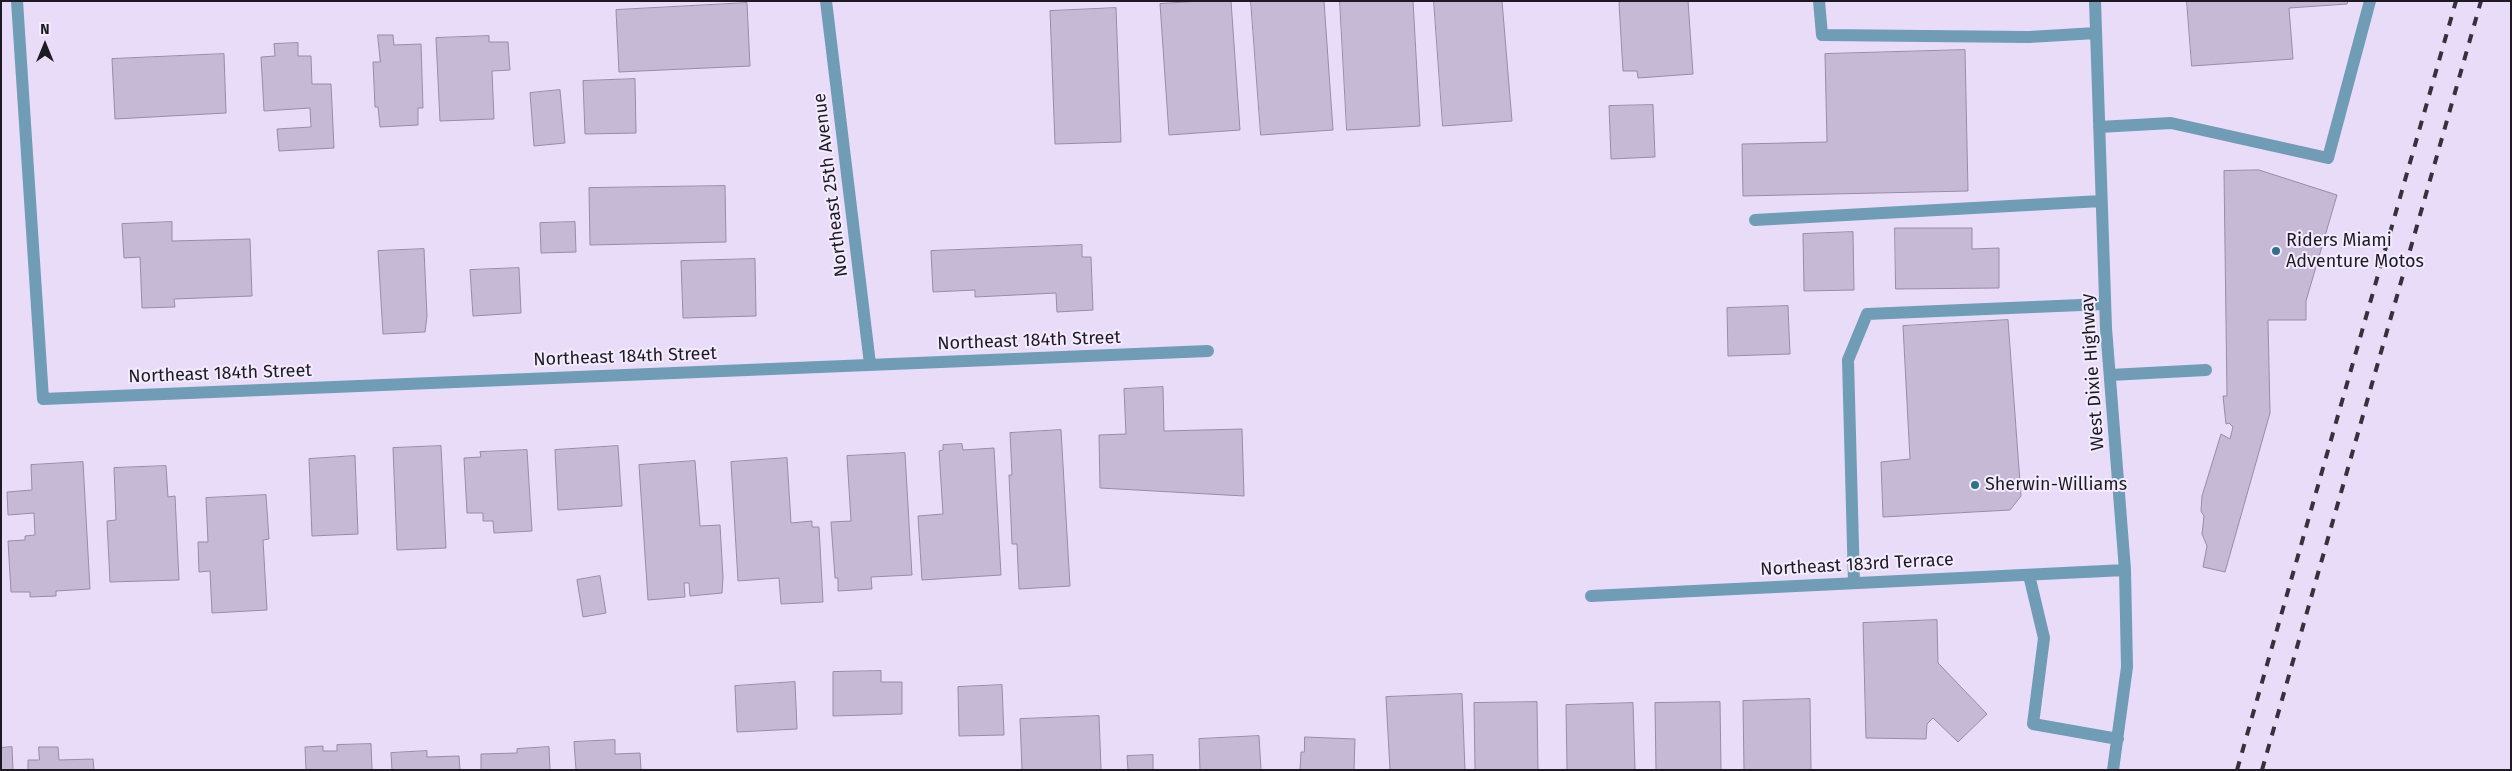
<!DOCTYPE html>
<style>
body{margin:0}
#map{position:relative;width:2512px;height:771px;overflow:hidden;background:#e9dcf9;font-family:"Fira Sans",sans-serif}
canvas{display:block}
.frame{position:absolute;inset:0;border:2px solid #1e1a24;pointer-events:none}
.north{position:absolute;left:20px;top:20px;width:50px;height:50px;-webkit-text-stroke:4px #f3ecfe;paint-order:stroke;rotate:0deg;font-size:14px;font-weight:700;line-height:20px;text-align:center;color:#1e1a24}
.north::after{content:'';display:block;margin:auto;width:18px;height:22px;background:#1e1a24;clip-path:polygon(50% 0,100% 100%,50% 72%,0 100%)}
</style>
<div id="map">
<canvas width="2512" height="771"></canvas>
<div class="frame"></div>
<div class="north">N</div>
</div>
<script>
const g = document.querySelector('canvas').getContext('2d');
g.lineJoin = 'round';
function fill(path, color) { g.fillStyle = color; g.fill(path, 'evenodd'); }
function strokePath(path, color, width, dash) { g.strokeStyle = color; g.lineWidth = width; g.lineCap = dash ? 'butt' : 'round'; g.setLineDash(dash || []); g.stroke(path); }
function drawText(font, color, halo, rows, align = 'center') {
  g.font = font + ' "Fira Sans",sans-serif'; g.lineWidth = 4; g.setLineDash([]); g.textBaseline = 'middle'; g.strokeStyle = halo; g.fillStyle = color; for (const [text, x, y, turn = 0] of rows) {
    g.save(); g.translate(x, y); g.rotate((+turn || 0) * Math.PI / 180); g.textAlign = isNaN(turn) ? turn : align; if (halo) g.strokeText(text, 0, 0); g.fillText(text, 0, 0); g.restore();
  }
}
const building = new Path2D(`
 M1202,1H1231L1240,130L1169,135L1160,4Z
 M1251,1H1324L1333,130L1261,135Z
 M1340,1H1413L1420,126L1347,130Z
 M1434,1H1502L1512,121L1443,126Z
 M1623,1H1688L1693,74L1638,78L1637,71H1623L1619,3Z
 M2187,1H2348L2347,4L2289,8L2293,59L2192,66Z
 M747,3L750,66L619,72L616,10Z
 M1116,8L1121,142L1055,144L1050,11Z
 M378,35H393L394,45L421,44L423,108H418V125L380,127L378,107H375L373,62H380Z
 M489,36V42H508L510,70L492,71L494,119L440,121L436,38Z
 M298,43V56H311L312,84H331L334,148L279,151L277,129L311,127L310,108L264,111L261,57L275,56L274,44Z
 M1965,50L1968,191L1743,196L1742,144L1827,142L1825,54Z
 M224,54L226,113L115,119L112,59Z
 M635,79L636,133L585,134L583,81Z
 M560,90L565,143L534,146L530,93Z
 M1653,105L1655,157L1611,159L1609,106Z
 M2259,170L2337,195L2306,301V320H2268L2270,413L2225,572L2203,567L2207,546L2202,534L2204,516L2201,511L2202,496L2221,434L2230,439L2233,427L2229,423L2226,424L2223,396H2227L2224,171Z
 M725,186L726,242L590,245L589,188Z
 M172,222V241L250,239L252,296L174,299L175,307L142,308L140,257L124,258L122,224Z
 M575,222L576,252L541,253L540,223Z
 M1895,228H1972V249L1999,248V288L1896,289Z
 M1853,232L1854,290L1804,291L1803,234Z
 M1082,245V257H1091L1093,310L1057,312L1056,293L975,297V290L933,292L931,251Z
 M424,249L427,316L425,332L383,334L378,251Z
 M755,259L756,316L683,318L681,261Z
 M519,268L521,313L473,316L470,270Z
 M1788,306L1790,354L1728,356L1727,308Z
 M2008,320L2021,496L2010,510L1883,517L1881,462L1910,459L1903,326Z
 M1163,387L1164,431L1242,429L1244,496L1100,488L1099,435L1126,434L1124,389Z
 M1061,430L1070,586L1019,589L1017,544H1012L1009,475H1012L1010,433Z
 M962,444L963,450L994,448L1001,575L922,580L918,516L943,514L939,451L943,450V445Z
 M441,446L446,548L397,550L393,448Z
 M618,446L622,506L558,510L555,450Z
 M527,450L532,531L494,533L493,521H483V513H467L464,458L481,457L480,452Z
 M905,453L912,575L871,577L872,589L838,591V578H835L831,522L851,521L847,456Z
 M355,456L358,534L312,536L309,459Z
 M787,458L791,523L812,521V527H819L823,602L781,604L779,578L738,581L731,462Z
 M695,461L700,526L720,525L723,577L722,593L690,596L689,583H684L685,597L648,600L639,465Z
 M83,462L90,589L56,591V596L30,597V592H11L8,541L25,540V536L35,535L34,513L8,515L7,492L32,490L31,465Z
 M166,466L168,497L175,496L179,580L110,582L107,521L116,520L114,468Z
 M266,495L269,539L263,540L267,610L212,613L210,571L199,572L198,542H208L206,498Z
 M600,576L606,613L583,617L577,580Z
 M1937,620L1938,663L1987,714L1958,742L1933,718L1927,724L1926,739L1866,738L1863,623Z
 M881,671V682H902V714L833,716V672Z
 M795,682L797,729L737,732L735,686Z
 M1002,685L1004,735L959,736L958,687Z
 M1462,694L1465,770H1390L1386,697Z
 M1810,699L1811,770H1744L1743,701Z
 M1537,702L1538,770H1475L1474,703Z
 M1720,702L1721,770H1656L1655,703Z
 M1633,703L1635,770H1567L1566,705Z
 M1099,716L1101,770H1022L1020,719Z
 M1259,736L1261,770H1200L1199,739Z
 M1305,737L1355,739L1354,770H1300L1301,752H1304Z
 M615,740V754L640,753L641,770H576L574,742Z
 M371,744L372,770H306L305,747L323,746V751H337V745Z
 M12,747L13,770H1V748Z
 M39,747H58L59,760L93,759L94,770H28V760H39Z
 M549,747L550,770H481V754L517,753V749Z
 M427,751V757L459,756L460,770H392L391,753Z
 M1153,755V770H1128L1127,756Z`);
fill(building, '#c5b9d6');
strokePath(building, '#978ca7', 1);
strokePath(new Path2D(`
 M17,1L43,399L1208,351
 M826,1L870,364
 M1819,1L1822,35L2029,37L2096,33
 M2095,1L2106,328L2125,570L2127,667L2113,770
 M2099,127L2171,123L2328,158L2370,1
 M1755,220L2101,201
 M2110,375L2206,370
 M2029,575L2044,638L2033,724L2118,739
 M1854,583L1848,360L1867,314L2105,304
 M1591,596L2125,570`), '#719cb6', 12);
strokePath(new Path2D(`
 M2237,770L2456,1
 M2262,770L2481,1`), '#36313d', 4, [9, 9]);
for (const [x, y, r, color] of [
 [2276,251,5,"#337087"],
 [1975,485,5,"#337087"]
]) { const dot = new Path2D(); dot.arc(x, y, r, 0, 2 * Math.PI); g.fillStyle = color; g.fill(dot); strokePath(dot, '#f3ecfe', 2); }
drawText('18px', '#1e1a24', '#f3ecfe', [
 ["Northeast 25th Avenue",831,185,-97],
 ["Northeast 184th Street",1029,341,-2],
 ["Northeast 184th Street",625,357,-2],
 ["West Dixie Highway",2093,372,-94],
 ["Northeast 184th Street",220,374,-2],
 ["Northeast 183rd Terrace",1857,565,-3]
]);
drawText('18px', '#1e1a24', '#f3ecfe', [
 ["Riders Miami",2286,241],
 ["Adventure Motos",2286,262],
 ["Sherwin-Williams",1985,485]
], 'left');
</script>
